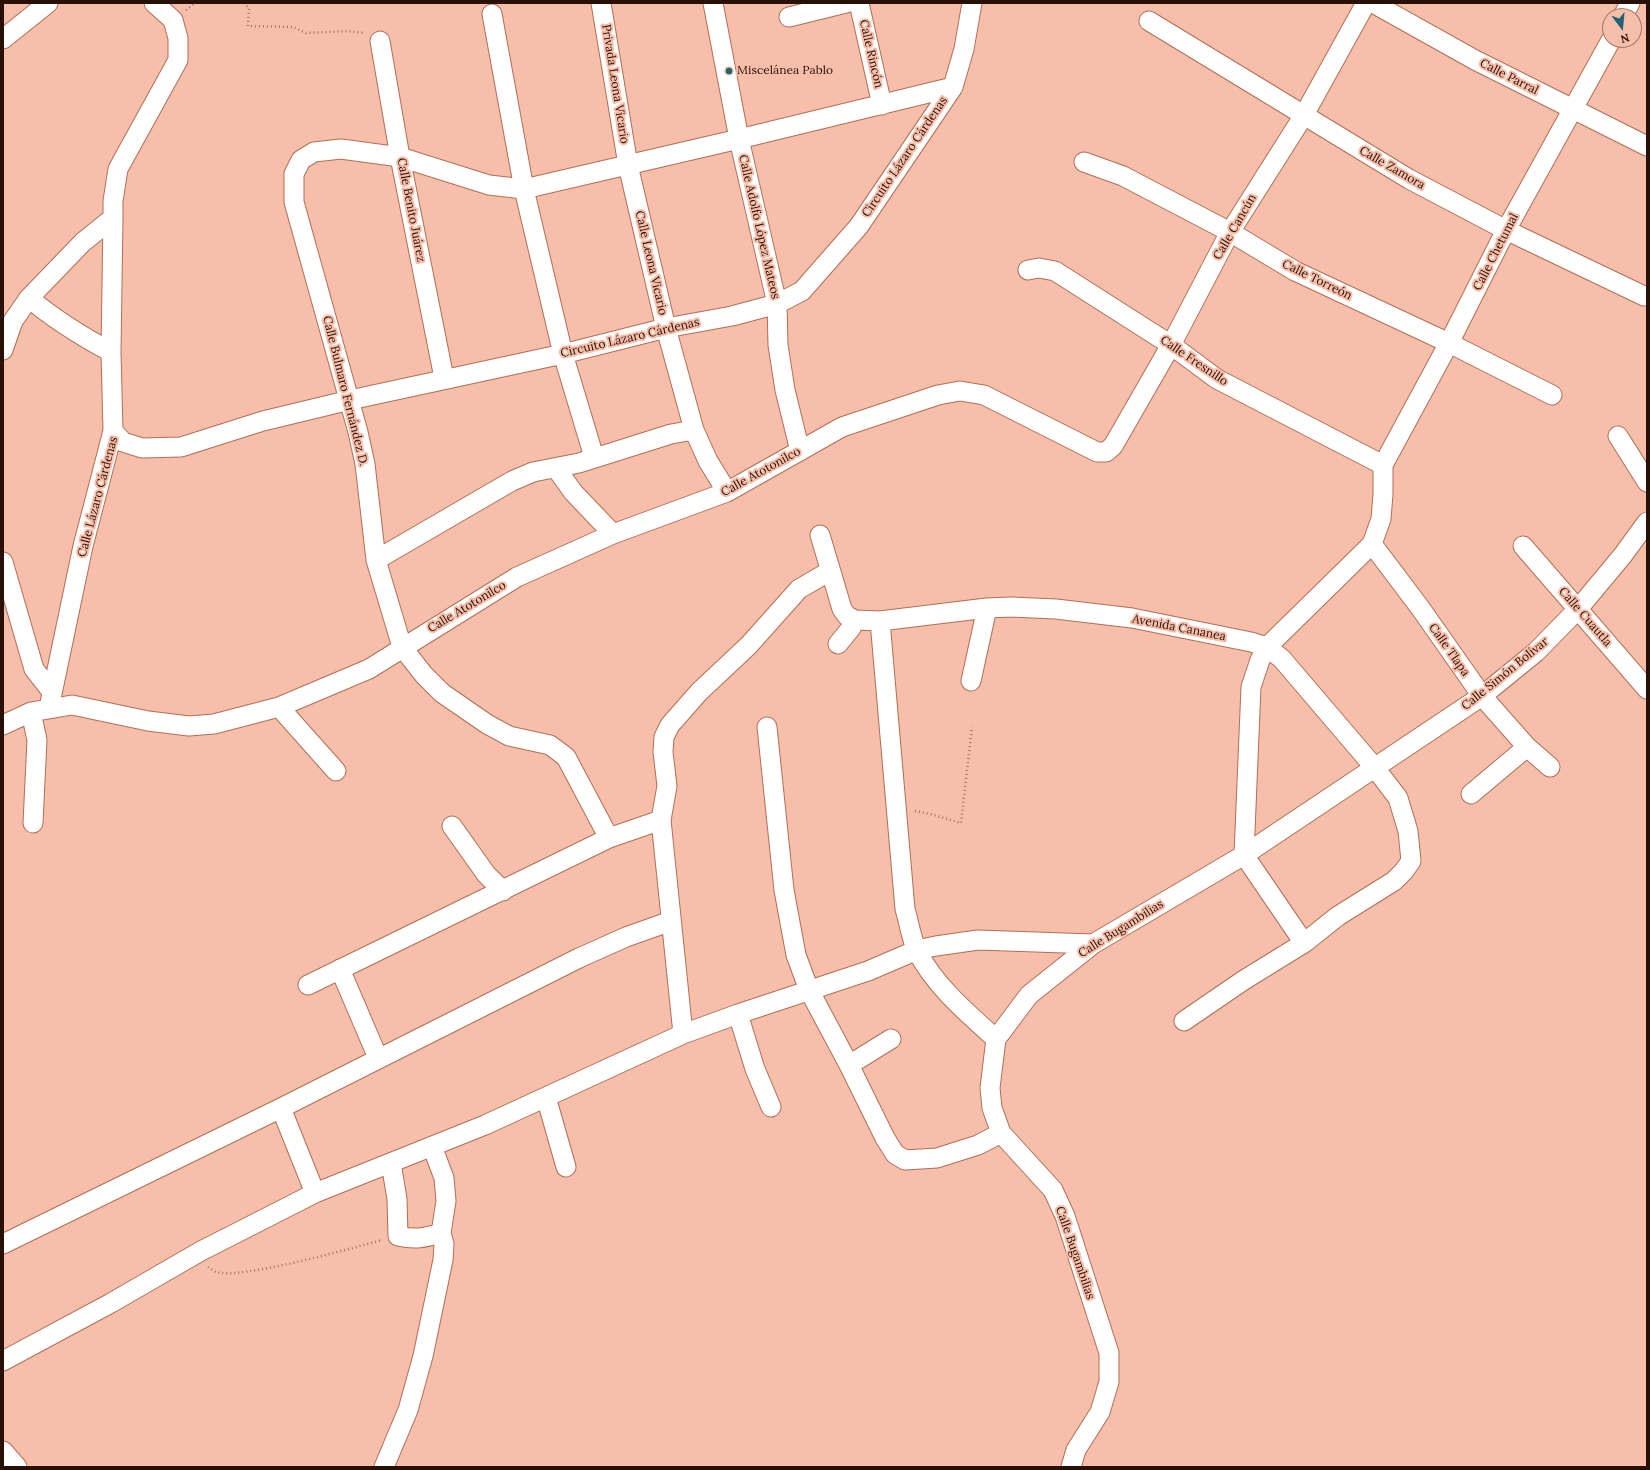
<!DOCTYPE html>
<meta charset="utf-8">
<style>
body{margin:0}
#map{position:relative;width:1650px;height:1470px;overflow:hidden;background:#f7bea9;font-family:Lora,serif}
canvas{display:block}
.frame{position:absolute;inset:0;border:4px solid #291007;pointer-events:none}
.north{position:absolute;left:1602px;top:8px;width:40px;height:40px;box-sizing:border-box;background:#f7bea9;border:1px solid #a57868;border-radius:50%;rotate:164deg;font-size:11px;font-weight:700;line-height:16px;text-align:center;color:#291007}
.north::after{content:'';display:block;margin:auto;width:14px;height:18px;background:#206376;clip-path:polygon(50% 0,100% 100%,50% 72%,0 100%)}
</style>
<div id="map">
<canvas width="1650" height="1470"></canvas>
<div class="frame"></div>
<div class="north">N</div>
</div>
<script>
const g = document.querySelector('canvas').getContext('2d');
g.lineJoin = 'round';
function strokePath(path, color, width, dash) { g.strokeStyle = color; g.lineWidth = width; g.lineCap = dash ? 'butt' : 'round'; g.setLineDash(dash || []); g.stroke(path); }
function drawText(font, color, halo, rows, align = 'center') {
  g.font = font + ' Lora,serif'; g.lineWidth = 4; g.setLineDash([]); g.textBaseline = 'middle'; g.strokeStyle = halo; g.fillStyle = color; for (const [text, x, y, turn = 0] of rows) {
    g.save(); g.translate(x, y); g.rotate((+turn || 0) * Math.PI / 180); g.textAlign = isNaN(turn) ? turn : align; if (halo) g.strokeText(text, 0, 0); g.fillText(text, 0, 0); g.restore();
  }
}
const minor = new Path2D(`
 M601,3L628,165L666,328L694,430L708,461L727,492
 M713,3L739,139L777,304L778,345L785,390L800,451
 M859,3L882,105
 M1373,3L1475,60L1647,146
 M492,14L524,189L563,354L594,457
 M1623,16L1630,3
 M789,17L846,3
 M1149,21L1409,179L1506,230L1644,296
 M3,39L48,3
 M380,41L400,157L444,378
 M1084,162L1123,176L1230,232L1295,271L1449,343L1552,395
 M1028,270L1039,268L1055,271L1171,345L1217,379L1383,465
 M29,298C55,320 81,336 111,352
 M3,350L13,321L29,298L83,242L113,218
 M113,431L123,442L142,448L181,447L263,421L350,400L563,354L666,328L732,316L777,304L802,291L859,226L953,87L964,49L972,3
 M1618,436L1647,482
 M556,468L573,492L613,534
 M820,535L842,609L847,616L855,620L880,621L987,608L1011,607L1056,609L1132,618L1251,642L1267,647L1282,659L1375,768L1398,798L1408,831L1411,861L1404,871L1394,881L1338,916L1304,943L1244,980L1184,1021
 M1372,544L1421,609L1482,696L1527,747L1550,767
 M1523,546L1647,689
 M376,560L512,481L533,472L579,463L671,434L694,430
 M3,562L34,669L52,692
 M880,621L905,909C909,922 911,938 917,951C935,986 967,1013 996,1039
 M838,644L851,628L855,620
 M971,681L987,608
 M279,707L336,771
 M49,708L83,546L113,431L111,352L113,218V201L118,169L178,60V38L173,20L154,3
 M31,712L37,740L33,823
 M3,725L31,712L72,705L148,721L189,726L214,724L279,707L369,669L517,577L613,534L727,492L842,427L938,395L960,391L984,395L1097,452H1106L1113,446L1171,345L1230,232L1304,115L1366,3
 M767,727L784,890L796,955L809,990L849,1065L885,1138L895,1154L905,1160L937,1158L978,1145L1001,1133
 M1471,794L1527,747
 M452,826L486,874L503,891
 M609,838L566,757L550,745L509,736L487,724L442,693L424,675L402,647L376,560L365,464L358,432L294,202V174L301,160L314,152L341,149L400,157L489,185L524,189L739,139L953,87
 M1304,943L1244,855L1251,687L1260,660L1267,647L1372,544L1381,519L1383,494V465L1449,343L1506,230L1611,40
 M340,969L378,1058
 M308,985L609,838L661,820
 M738,1014L755,1069L771,1107
 M683,1034L661,820L667,786L663,752L664,737L670,725L699,692L749,645L799,589L830,571
 M849,1065L891,1039
 M546,1097L566,1167
 M281,1108L315,1193
 M391,1163L397,1199L398,1236C415,1240 424,1238 441,1233
 M3,1244L281,1108L579,958L626,937L671,921
 M3,1361L111,1303L201,1251L315,1193L485,1125L683,1034L738,1014L868,971L917,950L936,946L978,940L1093,944
 M3,1451L17,1467
 M384,1467L408,1410L423,1356L443,1260L444,1244L441,1233L446,1201L444,1178L432,1146
 M1071,1467L1076,1450L1100,1412L1109,1382V1353L1065,1216L1053,1190L1001,1133L992,1108L990,1088L996,1039L1029,995L1093,944L1244,855L1482,696L1536,652L1578,609L1623,555L1647,522`);
strokePath(minor, '#b06f57', 21);
strokePath(new Path2D(`
 M244,3L249,8L248,26L293,27L306,33L347,31L365,33
 M186,10L195,3
 M915,811L930,814L961,823L972,727
 M208,1267C210,1268 213,1271 216,1272C239,1280 353,1248 382,1240`), '#a27766', 2.5, [1, 3]);
strokePath(minor, '#fff', 19);
for (const [x, y, r, color] of [
 [729,71,4,"#206376"]
]) { const dot = new Path2D(); dot.arc(x, y, r, 0, 2 * Math.PI); g.fillStyle = color; g.fill(dot); strokePath(dot, '#f7bea9', 1.5); }
drawText('12px', '#291007', '#f7bea9', [
 ["Calle Rincón",871,54,77],
 ["Calle Parral",1509,77,27],
 ["Privada Leona Vicario",615,84,81],
 ["Circuito Lázaro Cárdenas",905,157,-56],
 ["Calle Zamora",1392,168,30],
 ["Calle Benito Juárez",411,210,79],
 ["Calle Adolfo López Mateos",759,227,77],
 ["Calle Cancún",1235,227,-60],
 ["Calle Chetumal",1496,252,-63],
 ["Calle Leona Vicario",651,263,77],
 ["Calle Torreón",1317,280,26],
 ["Circuito Lázaro Cárdenas",630,338,-13],
 ["Calle Fresnillo",1194,361,34],
 ["Calle Bulmaro Fernández D.",345,391,76],
 ["Calle Atotonilco",761,472,-29],
 ["Calle Lázaro Cárdenas",98,497,-75],
 ["Calle Atotonilco",467,607,-31],
 ["Calle Cuautla",1585,617,49],
 ["Avenida Cananea",1179,628,11],
 ["Calle Tlapa",1449,650,55],
 ["Calle Simón Bolívar",1505,674,-39],
 ["Calle Bugambilias",1121,929,-32],
 ["Calle Bugambilias",1075,1253,71]
]);
drawText('12px', '#291007', '#f7bea9', [
 ["Miscelánea Pablo",737,71]
], 'left');
</script>
